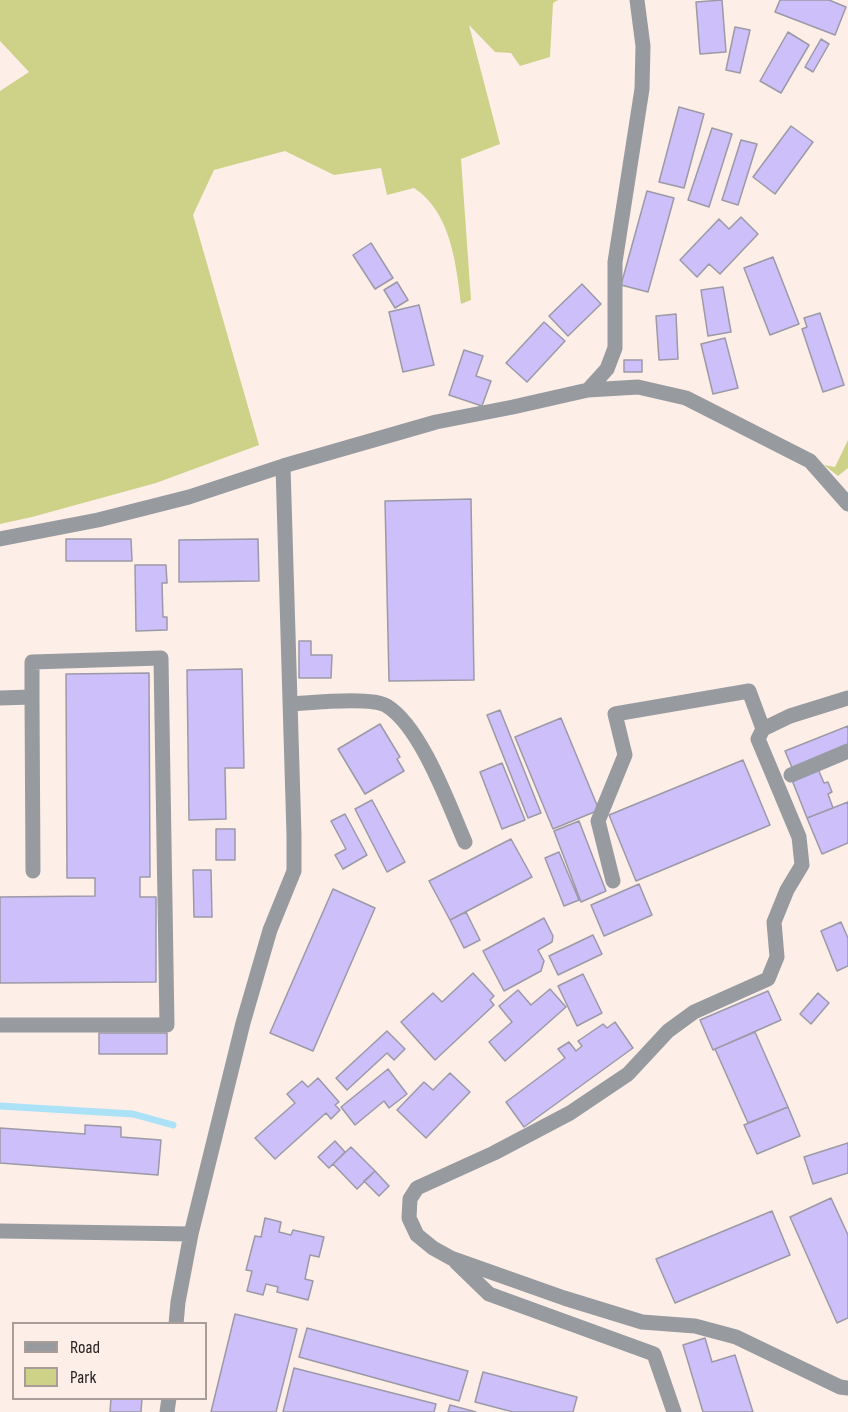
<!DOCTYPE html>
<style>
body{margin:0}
#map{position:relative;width:848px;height:1412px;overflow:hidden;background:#fdefe8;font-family:"Sofia Sans Condensed",sans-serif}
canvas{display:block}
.legend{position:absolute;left:12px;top:1322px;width:195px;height:78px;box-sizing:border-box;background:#fdefe8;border:2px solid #a89d98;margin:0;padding:8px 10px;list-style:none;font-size:18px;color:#292321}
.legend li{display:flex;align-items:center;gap:12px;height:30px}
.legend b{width:30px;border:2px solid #a89d98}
</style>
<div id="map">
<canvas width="848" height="1412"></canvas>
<ul class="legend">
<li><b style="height:8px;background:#979ba0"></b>Road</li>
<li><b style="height:16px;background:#ced288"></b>Park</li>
</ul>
</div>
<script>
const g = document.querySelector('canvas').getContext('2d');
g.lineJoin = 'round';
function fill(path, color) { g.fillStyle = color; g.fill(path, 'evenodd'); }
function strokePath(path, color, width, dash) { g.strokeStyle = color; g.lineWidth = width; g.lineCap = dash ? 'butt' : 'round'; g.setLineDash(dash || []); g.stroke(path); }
fill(new Path2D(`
 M0,0H558L553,3L550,57L520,66L511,53L495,52L469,25L500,144L461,159L471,300L461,304C456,264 451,212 414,188L387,195L381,168L334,175L285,151L214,170L193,215L259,445L156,483L32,517L0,524V91L29,72L0,41Z
 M848,440V468L838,476L824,465L835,467Z`), '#ced288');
strokePath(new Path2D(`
 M0,1106L133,1114L173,1125`), '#ace2f7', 7);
const building = new Path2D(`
 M722,0L726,52L700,54L696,2Z
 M780,0H829L846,7L835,35L775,12Z
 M735,27L750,30L740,73L726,70Z
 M788,32L809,45L781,93L760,81Z
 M821,39L829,44L813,72L805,67Z
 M679,107L704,114L684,188L659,182Z
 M791,126L813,142L775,194L753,177Z
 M712,128L732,134L709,207L688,200Z
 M741,140L757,144L738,205L722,200Z
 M647,191L674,198L648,292L621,285Z
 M741,217L758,234L720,274L709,264L697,277L680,260L719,219L729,229Z
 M371,243L393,278L375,289L353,255Z
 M773,257L799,324L770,335L744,268Z
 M397,282L408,300L395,308L384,290Z
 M582,284L601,304L568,336L549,316Z
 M723,287L731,332L708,336L701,290Z
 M419,305L434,365L403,372L389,312Z
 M820,313L844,385L823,392L802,329L807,327L804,318Z
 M676,314L678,359L659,360L656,316Z
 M544,322L565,341L527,382L506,363Z
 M725,338L738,388L713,394L701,344Z
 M464,350L483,356L476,376L491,381L482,406L449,395Z
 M624,360H642V372H624Z
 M471,499L474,680L389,681L385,501Z
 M66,539H131L132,561H66Z
 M258,539L259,581L179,582V540Z
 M135,565H166L167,583H162L163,617H167V630L136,631Z
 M299,641H311V655H332L331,678H299Z
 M242,669L244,768H225L226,819L189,820L187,670Z
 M149,673L150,877H140V897H156V982L0,983V897L95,896V878H67L66,674Z
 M500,710L541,813L528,818L487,715Z
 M561,718L599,810L553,829L515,737Z
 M380,724L400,757L397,759L404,771L365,794L338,749Z
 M848,726V747L793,770L785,751Z
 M743,760L770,825L636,881L609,815Z
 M502,763L525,820L502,829L480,772Z
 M818,769L824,783L828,782L832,792L828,794L833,808L807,818L792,780Z
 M372,800L405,862L387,872L355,809Z
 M848,802V843L822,854L807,818Z
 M345,814L367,855L343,869L335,855L346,849L331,821Z
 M579,821L606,891L581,902L554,831Z
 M216,829H235V860H216Z
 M511,839L532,877L450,920L429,881Z
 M559,852L579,900L564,906L545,858Z
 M193,870H211L212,917H194Z
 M639,884L652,915L604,936L591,905Z
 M333,889L375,908L313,1051L270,1033Z
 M466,912L480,940L464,948L450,920Z
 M544,918L553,936L552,942L538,950L544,961L541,971L504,991L483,951Z
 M841,922L848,938V966L837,971L821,931Z
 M593,935L602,954L558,975L549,956Z
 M473,973L494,996L490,1000L494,1005L435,1060L401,1022L433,993L442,1002Z
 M583,974L602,1013L577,1026L558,986Z
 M550,989L566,1007L505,1061L489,1042L512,1022L499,1006L518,990L531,1005Z
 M768,991L781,1020L713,1050L700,1020Z
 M818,993L829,1003L811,1024L800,1014Z
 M615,1022L633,1048L524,1127L506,1102L565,1058L558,1049L569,1042L576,1051L582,1046L578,1041L603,1024L607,1028Z
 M387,1031L405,1049L394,1060L387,1053L347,1090L336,1078Z
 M755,1032L788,1107L748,1123L715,1049Z
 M99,1033H167V1054H99Z
 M388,1069L407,1094L389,1108L384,1101L355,1125L341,1107Z
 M450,1073L470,1092L426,1138L397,1110L424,1082L433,1090Z
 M318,1078L339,1102L335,1105L340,1110L331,1119L326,1113L275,1159L255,1138L295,1103L287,1094L302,1081L308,1087Z
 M788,1107L800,1136L757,1154L744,1125Z
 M85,1125L121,1127V1137L161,1140L158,1175L0,1163V1128L85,1134Z
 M335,1141L345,1152L329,1168L318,1157Z
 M848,1143V1173L813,1184L804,1157Z
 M351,1147L375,1171L357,1189L333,1164Z
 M375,1171L389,1186L379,1196L364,1181Z
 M831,1198L848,1235V1318L837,1323L790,1217Z
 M772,1211L790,1255L675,1303L656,1259Z
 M265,1218L281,1222L279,1232L291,1235L293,1230L324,1237L319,1257L310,1255L305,1279L313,1281L308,1300L277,1292L278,1287L266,1284L263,1295L247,1291L252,1271L246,1270L255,1236L261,1237Z
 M235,1314L297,1329L276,1412H211Z
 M307,1328L468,1371L459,1401L299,1357Z
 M705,1338L712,1362L735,1355L753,1412H703L683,1345Z
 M294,1368L436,1404L434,1412H283Z
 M483,1372L577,1397L573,1412H513L475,1402Z
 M111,1398H142L141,1412H110Z
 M450,1405L476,1412H448Z`);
fill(building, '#ccbffa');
strokePath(building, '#9c9aa6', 1.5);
strokePath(new Path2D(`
 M588,390L607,369L615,348V262L642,89L643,46L637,0
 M0,539L98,520L189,497L283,466L436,422L513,407L588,390L638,387L686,398L810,461L848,504
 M32,697L33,871
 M0,698L32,697V662L161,658L167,1025H0
 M848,698L790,716L763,729L758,739L799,837L802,865L787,890L774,922L777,957L768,979L694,1012L668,1031L628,1074L570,1113L494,1153L417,1188L410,1199L409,1218L417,1235L433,1248L451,1258L564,1298L642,1322L695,1326L736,1337L840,1387L848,1388
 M291,704C311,703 371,696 387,706C421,727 449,805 465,842
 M791,775L848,751
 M613,881L598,821L625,755L615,714L749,691L763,729
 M0,1231L191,1234
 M456,1262L489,1294L654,1354L674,1412
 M176,1324L178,1302L191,1234L243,1023L270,930L294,871V835L283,466
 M167,1412L169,1398`), '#979ba0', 15);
</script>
